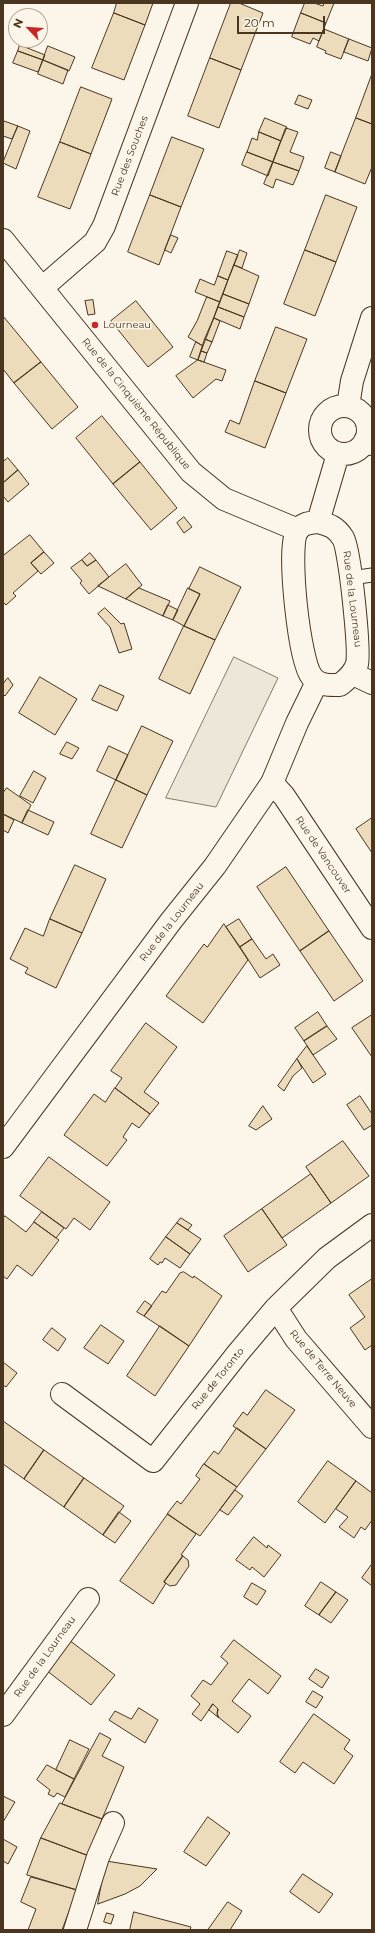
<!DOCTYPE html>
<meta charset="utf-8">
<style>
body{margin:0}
#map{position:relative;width:375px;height:1933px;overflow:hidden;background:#fbf6e9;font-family:Montserrat,sans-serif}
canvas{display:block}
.frame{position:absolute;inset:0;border:4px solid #4a3520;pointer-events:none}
.north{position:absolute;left:8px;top:8px;width:40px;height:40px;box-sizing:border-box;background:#fbf6e9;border:1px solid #b4a999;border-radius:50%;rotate:295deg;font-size:11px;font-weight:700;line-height:16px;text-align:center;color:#4a3520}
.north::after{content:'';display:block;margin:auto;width:14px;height:18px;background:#c62828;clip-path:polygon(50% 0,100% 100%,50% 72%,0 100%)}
.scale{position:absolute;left:237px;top:16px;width:88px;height:18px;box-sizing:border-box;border:2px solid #4a3520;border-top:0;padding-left:5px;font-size:12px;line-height:14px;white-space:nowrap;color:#4a3520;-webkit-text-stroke:3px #fbf6e9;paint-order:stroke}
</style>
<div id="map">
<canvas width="375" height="1933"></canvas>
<div class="frame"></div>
<div class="north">N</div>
<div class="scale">20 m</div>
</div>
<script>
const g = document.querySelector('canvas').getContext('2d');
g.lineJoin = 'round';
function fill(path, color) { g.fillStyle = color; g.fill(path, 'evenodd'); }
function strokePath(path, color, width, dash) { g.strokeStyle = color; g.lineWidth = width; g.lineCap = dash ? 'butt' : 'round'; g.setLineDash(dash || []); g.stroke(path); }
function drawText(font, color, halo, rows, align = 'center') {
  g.font = font + ' Montserrat,sans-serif'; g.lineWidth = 3; g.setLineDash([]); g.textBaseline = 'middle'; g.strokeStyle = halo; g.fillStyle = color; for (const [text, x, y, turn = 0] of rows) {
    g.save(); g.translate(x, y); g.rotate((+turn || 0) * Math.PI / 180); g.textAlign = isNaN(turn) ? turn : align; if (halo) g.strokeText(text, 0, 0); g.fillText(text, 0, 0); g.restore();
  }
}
const parking = new Path2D(`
 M234,657L278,678L216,807L166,798Z`);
fill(parking, '#ede7d9');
strokePath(parking, '#887966', 1);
const building = new Path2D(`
 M117,3H153L145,25L114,13Z
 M231,3H239L263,13L241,70L210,58Z
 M305,3H314L323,6L324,3H334L326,23L301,13Z
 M114,13L145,25L124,80L92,68Z
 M301,13L326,23L319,41L313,38L310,44L292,37Z
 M324,29L349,39L341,59L325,53L326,51L317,47Z
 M349,39L372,48L368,61L344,52Z
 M20,45L45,55L43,60L18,51Z
 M48,46L75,57L69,71L43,60Z
 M18,51L43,60L38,72L13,63Z
 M210,58L241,70L219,128L188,116Z
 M43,60L68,70L63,84L38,74Z
 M372,74V124L356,118Z
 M81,87L112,99L91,154L60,142Z
 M299,95L312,100L308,109L295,104Z
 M265,118L287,127L281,141L259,132Z
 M356,118L372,124V167L365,184L335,172Z
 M4,121L18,126L12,139L3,136Z
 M18,126L30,131L16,169L3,163Z
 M286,128L298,132L290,152L304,157L299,171L273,162Z
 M259,132L281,141L273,162L247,152L252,138L257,140Z
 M172,137L204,149L181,207L150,195Z
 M60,142L91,154L70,209L38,197Z
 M247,152L273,162L268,176L242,165Z
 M331,152L341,156L335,172L325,168Z
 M273,162L299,171L293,185L276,179L273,188L264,184Z
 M150,195L181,207L159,265L128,252Z
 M326,195L357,207L336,262L305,250Z
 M171,235L178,238L171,253L165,250Z
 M240,250L247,253L242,268L234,265Z
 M305,250L336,262L315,316L284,304Z
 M227,251L238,255L228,280L218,276Z
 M234,265L259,276L249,304L223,294Z
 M218,276L228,280L220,302L195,292L200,279L214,285Z
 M223,294L249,304L244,317L218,307Z
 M207,297L220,302L203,346L188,337L197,321Z
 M93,300L95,314L88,315L85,301Z
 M136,301L173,347L148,367L111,321Z
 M218,307L244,317L240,329L214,318Z
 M3,316L41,362L14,383L3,369Z
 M214,318L220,321L212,342L205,339Z
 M276,327L307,339L286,393L255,381Z
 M205,339L212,342L207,353L201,351Z
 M196,342L203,346L198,360L190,357Z
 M201,351L207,353L204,362L198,360Z
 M198,360L226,370L222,381L216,379L193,398L176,376Z
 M41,362L78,407L52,429L14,383Z
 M255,381L286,393L265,448L225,432L230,420L239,424Z
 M102,416L140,462L113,484L76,438Z
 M8,458L18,470L3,483V462Z
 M140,462L177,508L151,530L113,484Z
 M18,470L29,484L8,502L3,496V483Z
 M184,517L192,527L184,533L177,523Z
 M30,535L44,552L31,563L38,571L13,593L16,596L6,605L3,602V556Z
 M44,552L54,563L41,574L31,563Z
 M90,553L96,560L87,566L82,560Z
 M82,560L87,566L96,560L109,577L89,594L80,583L82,581L71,568Z
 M126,564L142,585L126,599L98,586Z
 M200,567L241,587L215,640L184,626L200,594L189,589Z
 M139,588L170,601L163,616L126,599Z
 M188,588L200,594L184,626L173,620Z
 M168,605L178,610L173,620L163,616Z
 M105,608L121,624L124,623L132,649L119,653L110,627L98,614Z
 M184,626L215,640L190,694L159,679Z
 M40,677L77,699L55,735L19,713Z
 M8,678L13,685L5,696L3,694V684Z
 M100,685L124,696L117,711L92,700Z
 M142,726L173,741L147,795L116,780Z
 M67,742L79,748L72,759L60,754Z
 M109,746L128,755L116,780L97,771Z
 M34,771L46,778L33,803L20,796Z
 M116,780L147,795L122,848L91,834Z
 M7,788L31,805L22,823L3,814V793Z
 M28,810L54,822L48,835L22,823Z
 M3,814L14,820L8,833L3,830Z
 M372,818V853L356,829Z
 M75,865L106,879L82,933L50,919Z
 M286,867L329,931L300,951L257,887Z
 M50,919L82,933L56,988L25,973L28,968L10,959L25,928L43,936Z
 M239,919L252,939L240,947L226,927Z
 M224,924L248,960L203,1023L166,996L204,944L207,947Z
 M329,931L363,981L334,1001L300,951Z
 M252,939L266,959L273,954L280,965L260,978L240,947Z
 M318,1012L327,1026L304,1041L295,1028Z
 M372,1015V1057L352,1028Z
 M146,1023L177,1047L144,1092L159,1103L150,1114L115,1088L122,1078L111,1071Z
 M327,1026L337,1039L313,1055L304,1041Z
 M307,1046L326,1074L313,1083L297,1059Z
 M297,1059L302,1068L293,1076L284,1091L278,1086Z
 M115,1088L150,1114L139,1128L132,1123L123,1137L127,1140L107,1166L64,1135L94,1094L105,1102Z
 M360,1096L372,1114V1125L364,1130L347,1105Z
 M263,1106L272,1119L256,1130L249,1126Z
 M343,1141L369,1176L331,1203L306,1167Z
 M49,1157L110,1202L90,1230L74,1218L66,1229L20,1196Z
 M311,1174L331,1203L282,1238L262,1209Z
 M262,1209L287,1245L248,1272L224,1236Z
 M42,1212L64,1228L56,1238L34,1222Z
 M5,1216L26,1232L34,1222L59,1240L32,1276L17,1265L7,1279L3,1276V1219Z
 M181,1218L192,1225L188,1230L177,1223Z
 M177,1223L201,1239L190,1254L166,1237Z
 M166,1237L190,1254L180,1268L165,1258L162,1263L160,1262L158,1265L150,1259Z
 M184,1272L193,1278L194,1276L222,1296L189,1346L144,1316L162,1291L166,1293L180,1273Z
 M372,1279V1345L365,1350L350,1328L365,1317L349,1295Z
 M145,1301L152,1306L144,1316L137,1312Z
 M101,1325L124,1341L108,1364L84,1348Z
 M160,1326L189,1346L155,1396L127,1376Z
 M52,1328L66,1339L58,1351L43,1340Z
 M3,1362L17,1373L6,1387L3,1385Z
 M266,1390L295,1410L266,1449L233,1426L243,1412L247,1415Z
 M3,1421L44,1450L24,1479L3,1464Z
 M237,1428L266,1449L237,1487L204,1464L214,1451L218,1454Z
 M44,1450L84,1478L64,1507L24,1479Z
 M328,1461L356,1481L325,1523L298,1502Z
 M204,1464L237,1487L200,1536L167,1514L177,1501L181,1504L200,1479L196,1476Z
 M84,1478L124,1506L103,1535L64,1507Z
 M356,1481L372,1493V1520L365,1530L361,1527L354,1538L339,1527L348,1517L336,1509Z
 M235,1490L243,1496L228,1515L220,1510Z
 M119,1512L131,1521L115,1543L103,1535Z
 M168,1514L196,1534L181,1555L183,1556L164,1582L166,1583L153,1604L120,1581Z
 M254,1537L267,1548L268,1545L281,1555L264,1577L252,1567L250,1570L236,1560Z
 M183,1556L188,1560L189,1566L176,1585L170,1586L164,1582Z
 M372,1564V1586L362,1578Z
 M321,1582L336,1592L319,1615L305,1606Z
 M252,1583L266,1591L257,1605L244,1597Z
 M336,1592L348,1600L331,1623L319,1615Z
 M69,1640L115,1675L91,1705L46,1670Z
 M234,1640L281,1676L268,1694L249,1679L232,1701L251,1716L238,1733L217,1716L218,1709L213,1704L201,1721L192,1714L200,1704L191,1696L203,1680L211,1685L228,1663L221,1657Z
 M316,1669L329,1677L322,1688L309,1679Z
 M313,1691L323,1697L316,1708L306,1702Z
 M213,1704L218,1709L217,1713L219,1718L209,1710Z
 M139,1708L158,1720L145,1743L109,1720L115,1711L131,1719Z
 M314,1714L350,1740L344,1749L353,1756L334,1784L303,1762L295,1773L280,1762Z
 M100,1733L111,1739L102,1756L124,1767L102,1819L62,1804Z
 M70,1740L89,1749L74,1779L56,1770Z
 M47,1765L74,1779L65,1797L57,1793L54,1797L48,1794L50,1790L37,1780Z
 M3,1796L15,1802L3,1822Z
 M60,1803L102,1819L89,1856L41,1838Z
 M208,1817L230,1833L206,1866L184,1852Z
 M41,1838L89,1856L77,1890L27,1875Z
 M3,1839L17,1847L8,1864L3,1861Z
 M106,1861L157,1869L140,1886L125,1894L98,1904Z
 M303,1874L333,1894L319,1913L290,1892Z
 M31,1877L77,1890L62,1930H28L36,1909L21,1902Z
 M228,1902L242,1911L230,1930H208Z
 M134,1912L191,1927L190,1930H130Z
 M107,1913L114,1915L111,1924L104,1922Z`);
fill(building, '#ecdcbc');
strokePath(building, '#4a3520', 1);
const lane = new Path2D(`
 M351,578L372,575`);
const street = new Path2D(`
 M3,240L191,472L224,499L298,530
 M42,288L95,242L104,226L187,3
 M365,441L372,444
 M353,674L372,683
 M272,783L284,796L372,928
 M276,1308L296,1339L372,1427
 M62,1394L153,1461L238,1353L276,1308L327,1258L372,1225
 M3,1715L88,1599
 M75,1930L98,1857L113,1823`);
const secondary = new Path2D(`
 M320 430a24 24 0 1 1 48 0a24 24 0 1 1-48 0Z
 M348,406L352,381L372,318
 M318,522C330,525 336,527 343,538C350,549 360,650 357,664C354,674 347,679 340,685C330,685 319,686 312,677C299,661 287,549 297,531C302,523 310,523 318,522Z
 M318,522L338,454
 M3,1147L171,921L215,866L272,783L297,723L317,682`);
strokePath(lane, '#4a3520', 15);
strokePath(street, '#4a3520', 24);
strokePath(secondary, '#4a3520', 24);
strokePath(lane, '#fbf6e9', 13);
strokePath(street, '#fbf6e9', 22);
strokePath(secondary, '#fbf6e9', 22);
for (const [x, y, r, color] of [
 [95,325,4,"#c62828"]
]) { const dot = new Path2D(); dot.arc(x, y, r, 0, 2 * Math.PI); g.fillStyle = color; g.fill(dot); strokePath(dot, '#fbf6e9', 1.5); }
drawText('10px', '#4a3520', '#fbf6e9', [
 ["Rue des Souches",130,156,-69],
 ["Rue de la Cinquième République",136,404,51],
 ["Rue de la Lourneau",352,599,83],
 ["Rue de Vancouver",323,855,56],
 ["Rue de la Lourneau",172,922,-52],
 ["Rue de Terre Neuve",323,1369,50],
 ["Rue de Toronto",218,1379,-51],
 ["Rue de la Lourneau",45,1657,-54]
]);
drawText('10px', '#4a3520', '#fbf6e9', [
 ["Lourneau",103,325]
], 'left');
</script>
